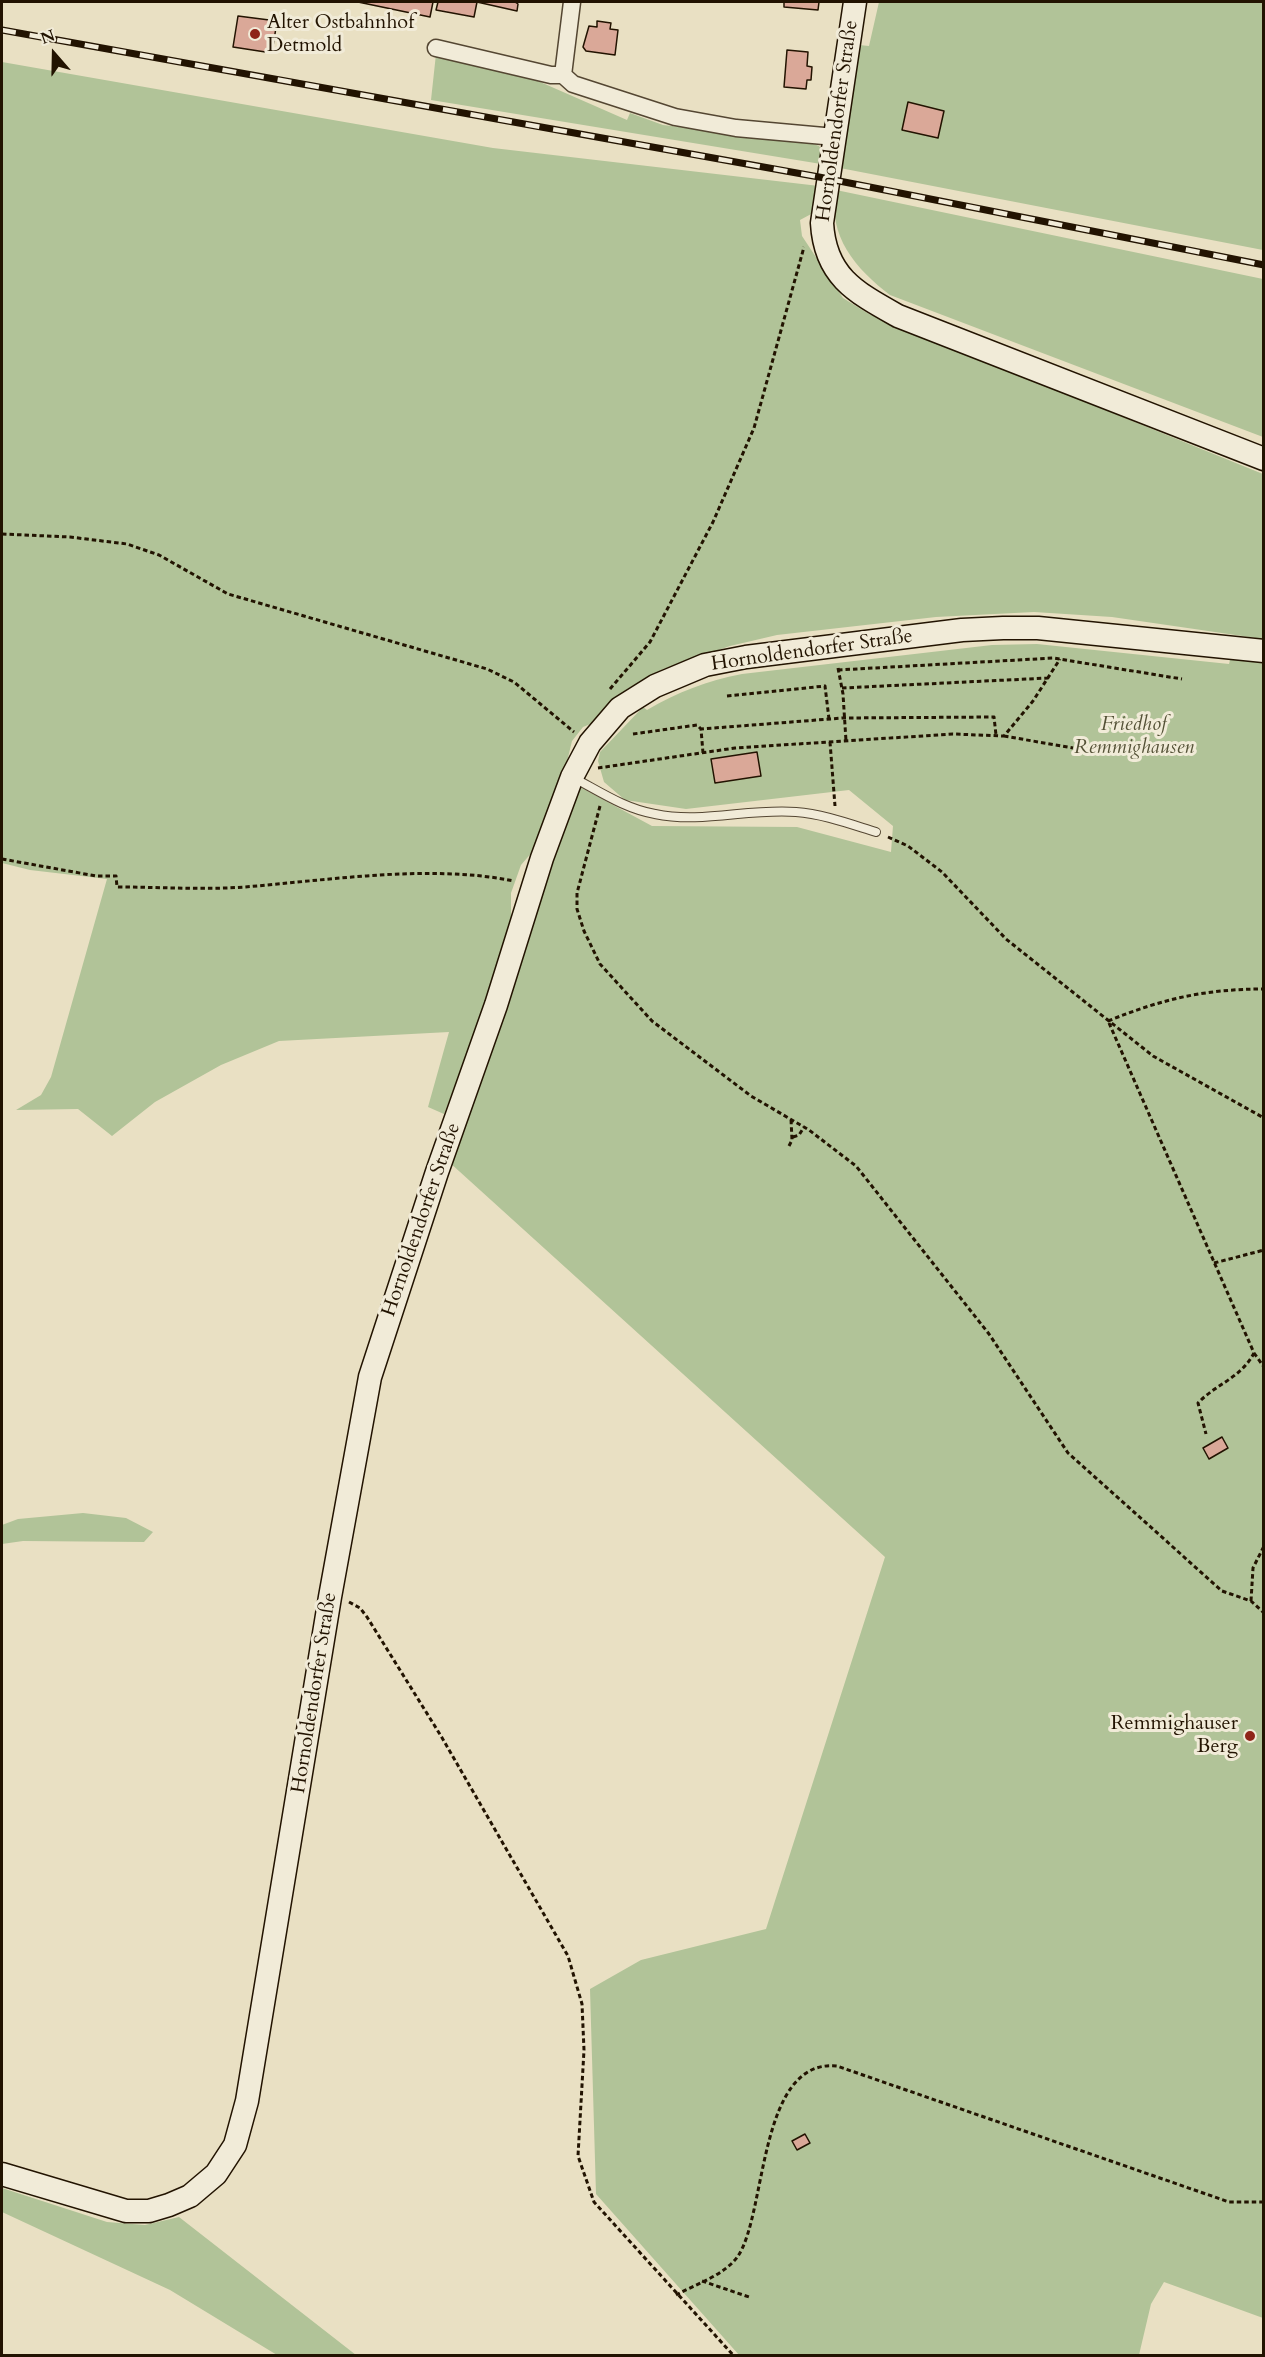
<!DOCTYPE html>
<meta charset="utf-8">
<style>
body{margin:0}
#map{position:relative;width:1265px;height:2357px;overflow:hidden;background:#e9e0c3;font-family:Cardo,serif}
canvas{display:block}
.frame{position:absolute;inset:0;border:3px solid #221301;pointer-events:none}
.north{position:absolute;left:24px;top:24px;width:60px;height:60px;-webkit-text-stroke:4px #f1ebd8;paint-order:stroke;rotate:340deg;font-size:16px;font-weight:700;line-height:24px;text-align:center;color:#221301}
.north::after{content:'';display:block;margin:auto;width:21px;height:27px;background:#221301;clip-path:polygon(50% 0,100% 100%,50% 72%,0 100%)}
</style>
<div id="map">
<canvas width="1265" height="2357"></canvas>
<div class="frame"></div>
<div class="north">N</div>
</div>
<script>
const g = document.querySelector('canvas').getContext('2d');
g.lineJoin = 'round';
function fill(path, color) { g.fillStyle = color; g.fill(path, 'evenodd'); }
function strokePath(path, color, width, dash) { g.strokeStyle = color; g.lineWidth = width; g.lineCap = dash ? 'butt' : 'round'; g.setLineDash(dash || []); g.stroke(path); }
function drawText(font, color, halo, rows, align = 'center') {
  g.font = font + ' Cardo,serif'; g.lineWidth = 6; g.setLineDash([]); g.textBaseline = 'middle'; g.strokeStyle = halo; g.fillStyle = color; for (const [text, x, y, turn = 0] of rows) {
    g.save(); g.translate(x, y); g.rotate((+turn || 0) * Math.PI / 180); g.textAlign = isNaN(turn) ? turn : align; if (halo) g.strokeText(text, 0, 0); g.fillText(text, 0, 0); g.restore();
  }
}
fill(new Path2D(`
 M879,2H1263V250L840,168L859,45L869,46ZM908,103L944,111L938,138L902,130Z
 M436,54L538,81L627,120L630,113L663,125L811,143L819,146L823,152L821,164L431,100Z
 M2,62L493,148L819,186L813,213L800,220L802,236L843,298L869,314L1263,474V639L1112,617L1034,612L936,617L777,635L730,646L663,669L627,689L593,723L583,727L572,741L564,774L540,843L521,865L511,893V926L486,1004L444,1114L428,1107L449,1032L279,1041L221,1065L155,1102L112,1136L78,1109L16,1110L41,1095L51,1077L107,879L30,870L2,863Z
 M836,190L1263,279V437L890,295C856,269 827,236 836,190Z
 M1037,644L1229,664L1231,656L1263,658V2318L1164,2282L1151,2304L1139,2355H739L596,2194L590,1989L641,1960L766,1929L885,1557L449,1162L578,786L652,826L797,827L891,852L893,826L849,790L686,809L625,800L604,782L598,761L600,752L643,707L647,710C678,692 706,681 742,674L992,645Z
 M83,1513L126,1518L153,1532L144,1542L23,1541L2,1544V1525L18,1519Z
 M2,2188L107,2222L145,2225L179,2217L356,2355H277L170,2290L2,2212Z`), '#b1c398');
const building = new Path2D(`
 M358,2H433L430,17Z
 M438,2H477L474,17L436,10Z
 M477,2H515L518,4L517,11Z
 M784,2H819L818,10L784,7Z
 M238,16L277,21L272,53L233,47Z
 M597,21L611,23L610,29L618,30L615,55L586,51L583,47L589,26L597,27Z
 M787,50L808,52L807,66L812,67L811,80H807L806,89L784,87Z
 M908,102L944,111L938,138L902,130Z
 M757,752L761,776L715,783L711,759Z
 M1222,1437L1228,1448L1209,1459L1203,1448Z
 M805,2134L810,2143L797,2150L792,2141Z`);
fill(building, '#daa898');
strokePath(building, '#221301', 1.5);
const lane = new Path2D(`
 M572,777C599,791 625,809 655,814C702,824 749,808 796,812C823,814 850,824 876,832`);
const street = new Path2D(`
 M436,48L551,75H563L572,2
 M563,75L573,84L675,117L736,128L835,137`);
const secondary = new Path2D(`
 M855,2L822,223C825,276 855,292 898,316L1264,459
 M2,2174L126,2211H149L169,2205L190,2196L216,2174L235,2145L247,2101L330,1597L370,1377L437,1172L496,1005L542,858L572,777L590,743L620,708L655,686L705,665L746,657L962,630L1003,628H1038L1264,651`);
strokePath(lane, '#544632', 10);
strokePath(street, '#544632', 19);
strokePath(secondary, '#221301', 25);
strokePath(new Path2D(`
 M2,534L70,537L127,544L159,555L228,594L487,669L514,682L574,732
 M838,668L843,694L846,741
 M838,670L1053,658L1182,679
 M842,688L1048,678
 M610,689L650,642L713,522L754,428L804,247
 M727,696L825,686L829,719
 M633,734L697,725L701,729
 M1004,736L1073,748
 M830,742L835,806
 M703,753L701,729L843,718L994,717L996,735
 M598,768L735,748L953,734L1004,736L1033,701L1060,659
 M600,806L577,893V909L584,931L600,964L652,1021L751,1096L809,1130L856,1166L989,1334L1068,1453L1222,1591L1251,1601L1264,1613
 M888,837L908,846L942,872L1006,939L1153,1056L1264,1118
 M2,859L96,876H116L117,887C160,887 203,890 245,887C330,880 431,864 514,881
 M1108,1021C1162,999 1205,989 1264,989
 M1109,1023L1254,1353C1241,1378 1216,1384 1198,1403L1206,1434
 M793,1137L799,1135L804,1127
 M789,1146L792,1140L791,1119
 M1214,1263L1264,1250
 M1254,1353L1264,1367
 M1251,1601L1253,1568L1264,1546
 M349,1602L360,1608L367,1617L441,1736L568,1956L582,2004L584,2050L578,2156L594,2202L734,2356
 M702,2281L749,2297
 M676,2295C696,2284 725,2275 738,2256C767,2213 758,2058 837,2066L1229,2202H1264`), '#221301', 3, [4.5, 3]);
strokePath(lane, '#f1ebd8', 8);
strokePath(street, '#f1ebd8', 16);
strokePath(secondary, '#f1ebd8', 22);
const rail = new Path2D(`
 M2,30L819,177L1264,265`);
strokePath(rail, '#221301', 7);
strokePath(rail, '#f1ebd8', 4.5, [14]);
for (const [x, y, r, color] of [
 [255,34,6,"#8f2418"],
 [1250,1736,6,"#8f2418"]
]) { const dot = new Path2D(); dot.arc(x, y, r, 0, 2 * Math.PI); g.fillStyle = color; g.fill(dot); strokePath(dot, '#f1ebd8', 2); }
drawText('20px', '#221301', '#f1ebd8', [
 ["Alter Ostbahnhof",267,23],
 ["Detmold",267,46],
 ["Remmighauser",1238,1724,"right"],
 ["Berg",1238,1747,"right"]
], 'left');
drawText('20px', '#221301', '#f1ebd8', [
 ["Hornoldendorfer Straße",838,121,-82],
 ["Hornoldendorfer Straße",812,651,-8],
 ["Hornoldendorfer Straße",422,1220,-71],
 ["Hornoldendorfer Straße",315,1693,-81]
]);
drawText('italic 20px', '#545136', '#f1ebd8', [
 ["Friedhof",1134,725],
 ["Remmighausen",1134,748]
]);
</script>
